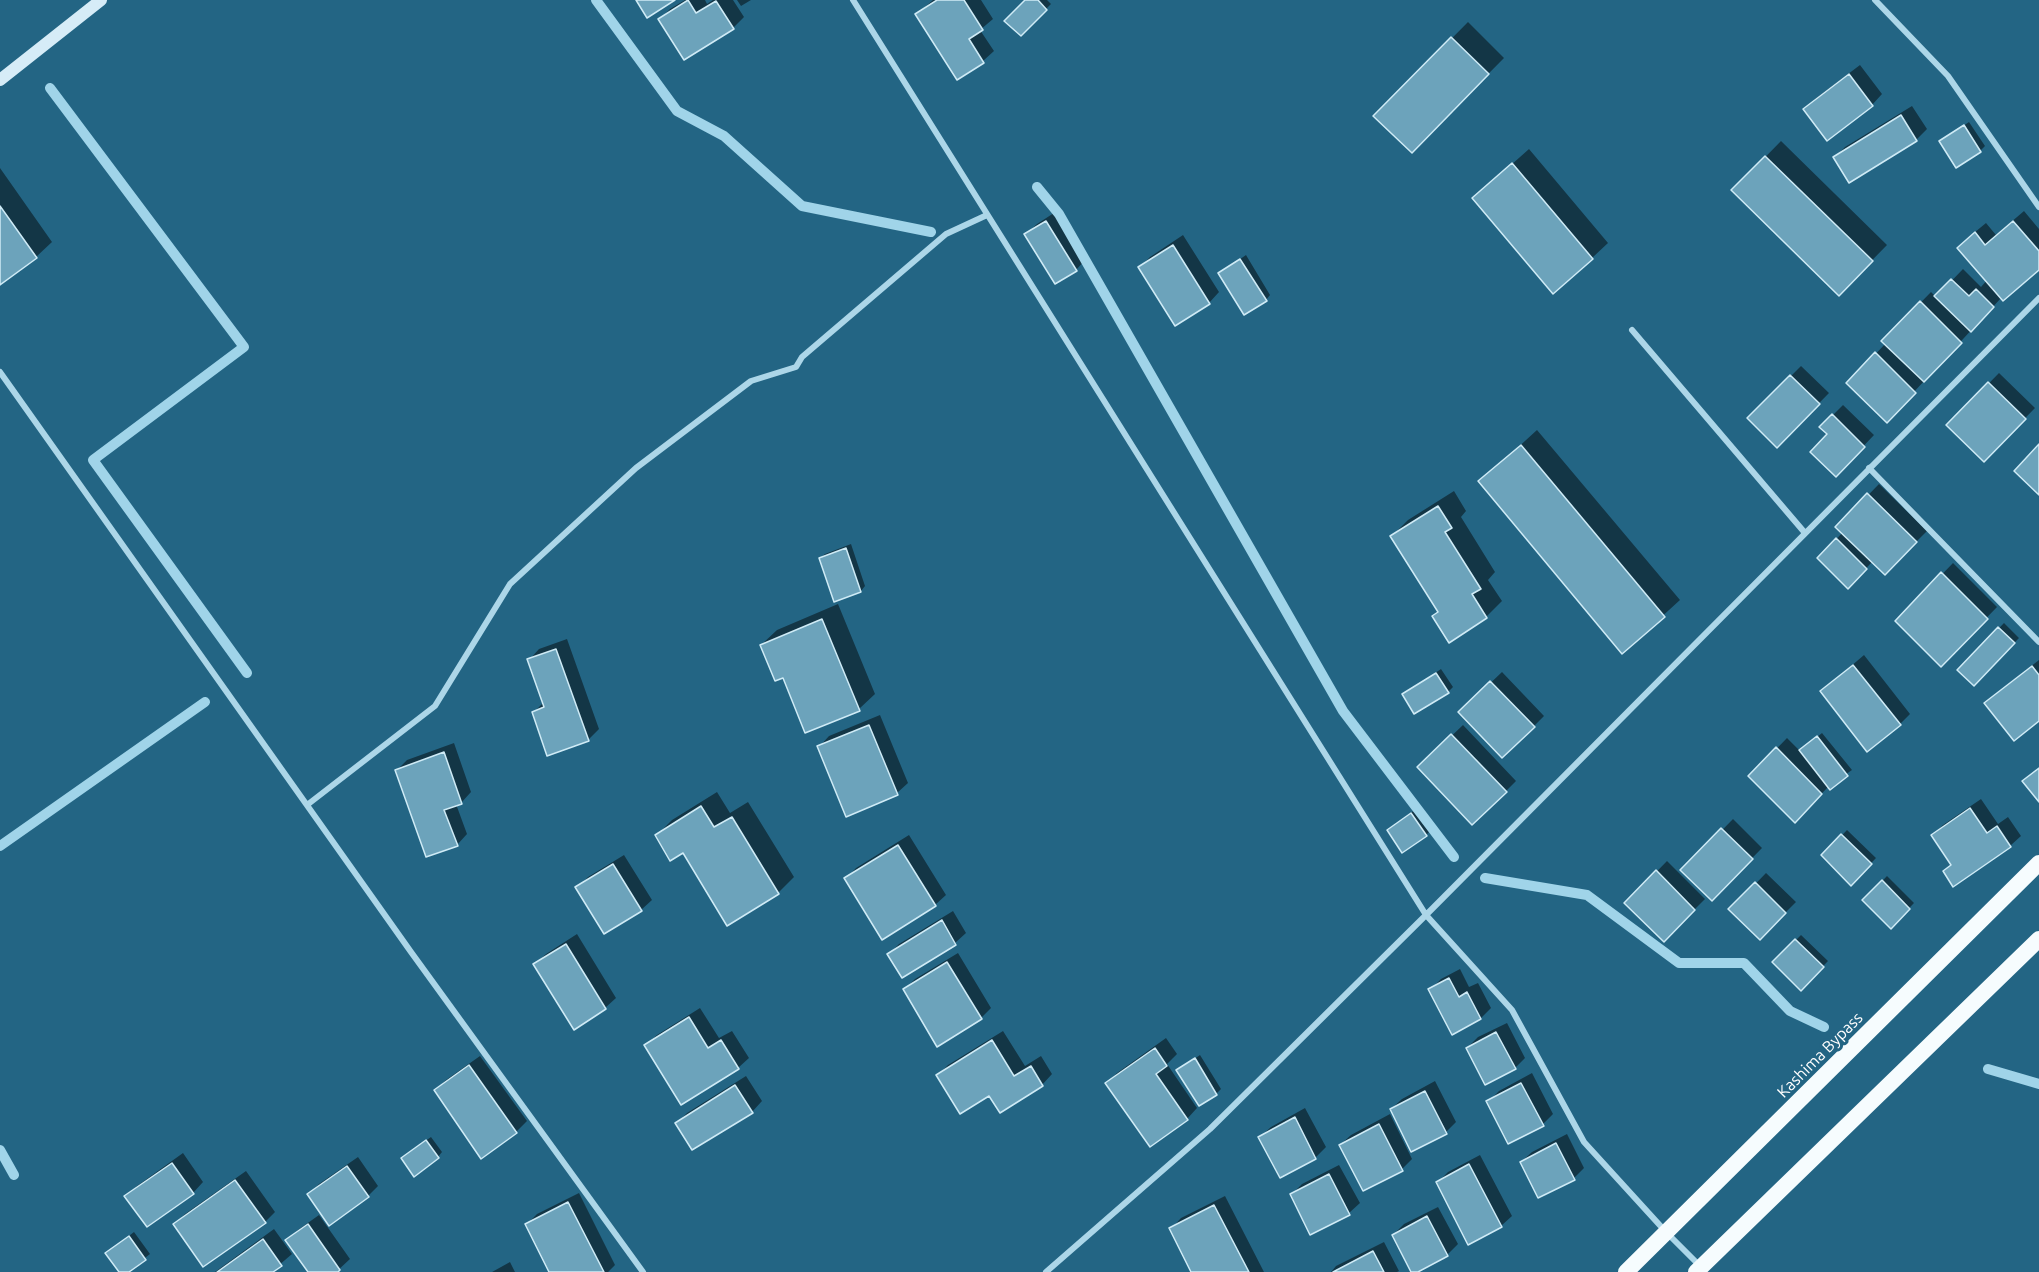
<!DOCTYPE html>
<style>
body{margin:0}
canvas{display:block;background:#236584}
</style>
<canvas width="2039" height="1272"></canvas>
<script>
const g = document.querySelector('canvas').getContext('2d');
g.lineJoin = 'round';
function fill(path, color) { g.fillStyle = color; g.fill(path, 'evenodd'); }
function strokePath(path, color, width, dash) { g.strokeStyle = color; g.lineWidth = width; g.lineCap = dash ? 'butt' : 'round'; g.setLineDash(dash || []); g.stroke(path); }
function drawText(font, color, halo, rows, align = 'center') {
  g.font = font + ' Ubuntu,sans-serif'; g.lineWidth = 6; g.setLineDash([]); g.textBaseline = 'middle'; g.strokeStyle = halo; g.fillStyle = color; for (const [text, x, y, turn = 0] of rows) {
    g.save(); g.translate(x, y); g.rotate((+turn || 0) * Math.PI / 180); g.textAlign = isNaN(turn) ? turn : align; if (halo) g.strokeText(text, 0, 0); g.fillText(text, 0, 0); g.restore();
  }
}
fill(new Path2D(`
 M685,0H705L707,4L713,0H733L744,17L733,28L685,58L660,19L670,9Z
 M737,0H751L741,6Z
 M933,0H981L993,19L980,30L994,51L983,61L957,78L917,14Z
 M1027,0H1047L1051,4L1021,34Z
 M1468,22L1504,58L1412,151L1375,116Z
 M1860,65L1882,94L1872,105L1805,110L1815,99Z
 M1912,106L1927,129L1916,140L1850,181L1835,157L1845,147Z
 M1969,122L1985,146L1980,151L1941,141Z
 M1781,141L1887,245L1839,294L1733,190Z
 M1529,149L1608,243L1592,258L1474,198Z
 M0,168L52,242L36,257L0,283Z
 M1057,211L1086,259L1076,270L1026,234L1037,224Z
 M2024,211L2039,229V268L2002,297L1887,421L1848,383L1886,343L1883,341L1931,292L1936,297L1963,269L1981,287L1987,280L1969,237L1986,223L1996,235Z
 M1183,235L1219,292L1209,303L1140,267L1150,257Z
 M1246,255L1270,295L1266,300L1220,273Z
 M1801,366L1829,393L1777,446L1749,418Z
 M1999,373L2035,408L1984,460L1948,425Z
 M1843,405L1874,435L1836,475L1829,434L1821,427Z
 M1537,430L1680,600L1623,652L1480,482Z
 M1879,484L1927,531L1885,573L1873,561L1848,587L1819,558L1843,532L1837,527Z
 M1454,491L1466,511L1461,517L1495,572L1488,580L1502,601L1486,617L1449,640L1439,611L1392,536L1408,520Z
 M851,544L865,586L861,591L835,600L820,558L825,554Z
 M1953,563L1997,607L1941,665L1897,621Z
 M838,604L875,694L859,709L784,676L761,645L777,630Z
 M2004,623L2019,638L1974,684L1959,669Z
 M567,639L599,729L588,740L533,713L544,702L529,660L539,649Z
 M1864,655L1910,714L1900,724L1822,691Z
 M2039,660V719L1986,703L1997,693Z
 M1441,669L1453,687L1448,692L1404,694Z
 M1502,672L1544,716L1534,726L1460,712Z
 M880,715L908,783L897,793L819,747L829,736Z
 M1463,725L1516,781L1506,791L1419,767Z
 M1822,733L1852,770L1829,786L1795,821L1750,776L1787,738L1800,751Z
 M454,743L471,792L461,803L456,804L467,834L457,845L396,771L407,760Z
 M717,792L730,813L748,802L794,877L778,893L683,851L656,836L672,820Z
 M1981,799L1998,824L2008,817L2021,836L2010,846L1944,871L1952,864L1932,836L1943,825Z
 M1416,809L1431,830L1426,835L1388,830Z
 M1733,819L1762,848L1712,899L1683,870Z
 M1847,830L1876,858L1851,884L1823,855Z
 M909,835L946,895L935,905L882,938L846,879L856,868Z
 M624,855L652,900L641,910L577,888L588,877Z
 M1667,861L1705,899L1664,940L1626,903Z
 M1766,873L1796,902L1760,938L1731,909Z
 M1887,876L1914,903L1891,927L1864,900Z
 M953,911L966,933L955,943L902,976L889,954L899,944Z
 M577,934L616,998L605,1008L535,964L546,954Z
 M1801,935L1828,961L1801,989L1774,962Z
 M958,953L991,1008L981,1018L905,989L915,979Z
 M1460,969L1469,987L1478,983L1491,1008L1481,1018L1453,1033L1430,990L1441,979Z
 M700,1008L719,1038L732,1031L749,1058L738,1068L646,1045L657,1035Z
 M1507,1023L1525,1058L1515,1068L1467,1048L1478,1037Z
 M1003,1031L1025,1066L1041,1056L1052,1074L1042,1085L990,1094L938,1075L948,1065Z
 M1166,1038L1177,1054L1167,1064L1197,1108L1187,1119L1107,1083L1117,1073Z
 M1200,1055L1221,1089L1216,1094L1178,1070Z
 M480,1056L527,1121L516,1132L482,1157L436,1090L446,1080Z
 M1532,1073L1553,1114L1543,1124L1488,1102L1499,1091Z
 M746,1076L762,1101L752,1112L677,1123L687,1113Z
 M1435,1081L1456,1122L1446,1132L1391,1109L1402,1099Z
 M1305,1108L1326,1147L1315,1158L1260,1137L1271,1127Z
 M1390,1114L1412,1159L1402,1169L1340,1145L1351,1135Z
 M1567,1134L1584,1168L1574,1178L1521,1162L1532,1152Z
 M431,1137L442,1152L438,1157L407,1154Z
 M183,1153L203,1182L193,1193L147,1225L126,1197L137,1186Z
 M1480,1155L1512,1216L1501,1226L1438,1182L1448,1172Z
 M358,1157L378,1186L368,1196L309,1195L319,1184Z
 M1339,1165L1360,1203L1349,1213L1311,1233L1291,1195L1302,1184Z
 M246,1171L275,1212L265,1222L175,1224L185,1214Z
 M579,1193L615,1265L608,1272H551L527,1224L537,1214Z
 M1225,1196L1264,1272H1193L1171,1229L1181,1218Z
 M1438,1207L1458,1244L1447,1255L1413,1272L1393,1235L1404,1224Z
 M319,1215L350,1259L336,1272H310L287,1240L298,1230Z
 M274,1229L292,1254L271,1272H215Z
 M134,1232L150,1254L127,1272H121L107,1253Z
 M1384,1242L1399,1271L1397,1272H1331L1336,1266Z
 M510,1262L515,1272H492Z`), '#0007');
strokePath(new Path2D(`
 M596,0L677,111L724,136L802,206L931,232
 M50,88L244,347L93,460L247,673
 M1037,187L1059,214L1343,711L1454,857
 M0,846L205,702
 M1485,878L1587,895L1679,963H1744L1790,1011L1824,1027
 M1988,1069L2039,1084
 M0,1150L14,1175`), '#a0d4e9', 10);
const building = new Path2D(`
 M636,0H675L647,18Z
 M688,0L696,13L716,1L734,29L684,60L658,19Z
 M937,0H964L983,30L969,39L984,63L957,80L915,14Z
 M1025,0H1038L1047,10L1021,36L1004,21Z
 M1451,37L1489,74L1412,153L1373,116Z
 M1849,74L1873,106L1827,141L1803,109Z
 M1901,115L1917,141L1849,183L1833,157Z
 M1964,125L1981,152L1956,168L1939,141Z
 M1765,156L1873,261L1839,296L1731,190Z
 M1512,163L1593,259L1553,294L1472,198Z
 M0,206L37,258L0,285Z
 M1046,221L1077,271L1055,284L1024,234Z
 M2013,221L2039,251V270L2003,301L1957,248L1975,232L1985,245Z
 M1173,245L1210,304L1175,326L1138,267Z
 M1240,259L1267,301L1244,315L1218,273Z
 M1951,279L1969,296L1976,289L1994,307L1971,332L1934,296Z
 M1920,301L1962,343L1924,382L1881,341Z
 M1875,352L1916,393L1887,423L1846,383Z
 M1790,375L1820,404L1777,448L1747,418Z
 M1988,382L2026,419L1984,462L1946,425Z
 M1832,414L1865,447L1836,477L1810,452L1827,434L1819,427Z
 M2039,444V495L2014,471Z
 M1521,445L1665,617L1622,654L1478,481Z
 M1867,493L1917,542L1885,575L1835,527Z
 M1438,506L1452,528L1445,532L1481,589L1472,594L1487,618L1449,643L1432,616L1438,612L1390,536Z
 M1836,538L1867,569L1848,589L1817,558Z
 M846,548L861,592L834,602L819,558Z
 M1941,572L1988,619L1941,667L1895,621Z
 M822,619L860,711L805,733L783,678L775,681L760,645Z
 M1998,627L2015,643L1974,686L1957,670Z
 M556,649L589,741L547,756L532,712L544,707L527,659Z
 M1853,665L1901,725L1867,752L1820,691Z
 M2032,666L2039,675V721L2014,741L1984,703Z
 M1436,673L1449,693L1414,714L1402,694Z
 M1490,681L1535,727L1502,758L1458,712Z
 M869,725L898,795L846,817L817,746Z
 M1451,734L1507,792L1472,825L1417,767Z
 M1817,736L1848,776L1830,790L1799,750Z
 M1776,747L1822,794L1795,823L1748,776Z
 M444,752L462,804L444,810L458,846L426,857L395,770Z
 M2039,768V802L2022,781Z
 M701,806L714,827L732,817L779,894L727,926L683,853L670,861L655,835Z
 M1970,808L1987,833L1997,826L2011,847L1953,887L1943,871L1951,865L1931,835Z
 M1411,813L1427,836L1402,853L1387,830Z
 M1721,828L1753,859L1712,901L1680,870Z
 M1841,834L1872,864L1851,886L1821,855Z
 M898,845L936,906L882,940L844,878Z
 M613,864L642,911L604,934L575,887Z
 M1656,870L1695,910L1664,942L1624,903Z
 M1882,880L1910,909L1891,929L1862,900Z
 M1755,882L1786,913L1760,940L1728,909Z
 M942,920L956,945L902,978L887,954Z
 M1795,939L1824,967L1801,991L1772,962Z
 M566,944L606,1009L574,1030L533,964Z
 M947,962L982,1019L937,1047L903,989Z
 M1449,978L1459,997L1467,992L1481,1019L1452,1035L1428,989Z
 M689,1017L708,1048L721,1040L739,1069L681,1105L644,1045Z
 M1496,1032L1516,1069L1485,1085L1466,1048Z
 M992,1040L1014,1076L1031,1066L1043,1086L1000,1113L989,1096L960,1114L936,1075Z
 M1155,1048L1167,1066L1156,1074L1188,1120L1150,1147L1105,1083Z
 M1195,1058L1217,1095L1199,1106L1176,1070Z
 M469,1065L517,1133L481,1159L434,1090Z
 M1521,1083L1544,1126L1508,1144L1486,1101Z
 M735,1085L753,1113L692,1150L675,1123Z
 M1425,1091L1447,1134L1411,1152L1390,1109Z
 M1295,1117L1316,1159L1280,1178L1258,1137Z
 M1379,1124L1403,1171L1363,1191L1339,1145Z
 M426,1140L439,1158L414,1177L401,1158Z
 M1556,1143L1575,1180L1538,1198L1520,1162Z
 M172,1163L194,1194L147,1227L124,1196Z
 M1469,1164L1502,1227L1468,1245L1436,1182Z
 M347,1166L369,1197L329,1226L307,1194Z
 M1329,1174L1350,1215L1310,1235L1290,1194Z
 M235,1180L266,1223L203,1267L173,1224Z
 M568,1202L604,1272H549L525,1224Z
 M1214,1205L1249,1272H1191L1169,1228Z
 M1427,1216L1448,1256L1418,1272H1411L1392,1235Z
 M308,1224L340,1270L338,1272H308L285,1240Z
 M129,1236L146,1260L129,1272H119L105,1253Z
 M263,1239L282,1266L273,1272H217Z
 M1373,1251L1384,1272H1333Z`);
fill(building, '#6ca3bb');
strokePath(building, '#cfebf6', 1.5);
strokePath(new Path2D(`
 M853,0L1426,915L1512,1010L1584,1142L1666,1232L1701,1267
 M1875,0L1948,76L2039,207
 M1632,330L1805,533
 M0,372L411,952L643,1272
 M1869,468L2039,642
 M307,805L435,706L510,584L636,468L751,381L796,367L802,357L946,234L987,215
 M1046,1272L1210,1129L1426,915L2039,298`), '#acd6e8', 6);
strokePath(new Path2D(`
 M0,80L101,0`), '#d6ecf7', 12);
strokePath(new Path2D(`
 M1626,1272L2039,863
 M1696,1272L2039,939`), '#f6fcfe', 16);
drawText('16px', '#fff', '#236584', [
 ["Kashima Bypass",1820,1055,-45]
]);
</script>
